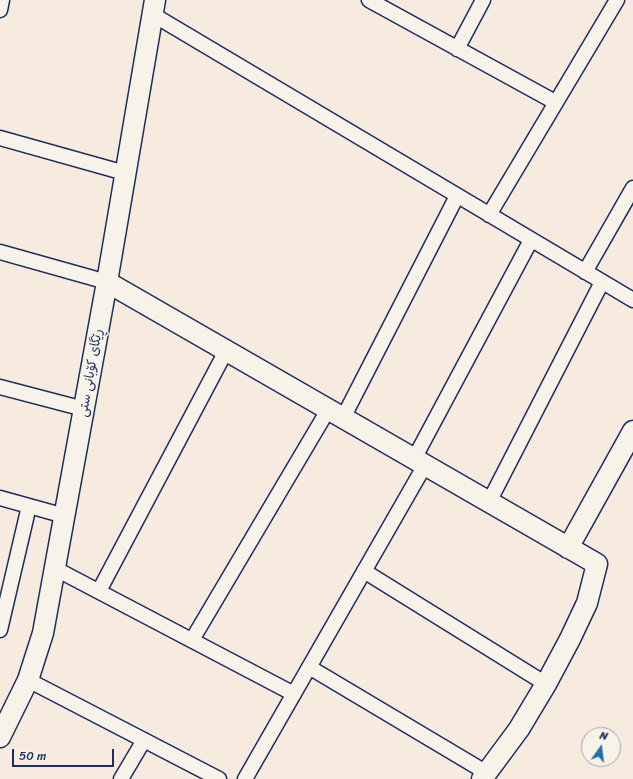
<!DOCTYPE html>
<meta charset="utf-8">
<style>
body{margin:0}
#map{position:relative;width:633px;height:779px;overflow:hidden;background:#f7ebdf;font-family:Sriracha,sans-serif}
canvas{display:block}
.north{position:absolute;left:581px;top:727px;width:40px;height:40px;box-sizing:border-box;background:#f7f3e8;border:1px solid #9fa5b1;border-radius:50%;rotate:14deg;font-size:11px;font-weight:700;line-height:16px;text-align:center;color:#1b2f5e}
.north::after{content:'';display:block;margin:auto;width:14px;height:18px;background:#1f6fb2;clip-path:polygon(50% 0,100% 100%,50% 72%,0 100%)}
.scale{position:absolute;left:12px;top:749px;width:102px;height:18px;box-sizing:border-box;border:2px solid #1b2f5e;border-top:0;padding-left:5px;font-size:12px;line-height:14px;white-space:nowrap;color:#1b2f5e;-webkit-text-stroke:3px #f7f3e8;paint-order:stroke}
</style>
<div id="map">
<canvas width="633" height="779"></canvas>
<div class="north">N</div>
<div class="scale">50 m</div>
</div>
<script>
const g = document.querySelector('canvas').getContext('2d');
g.lineJoin = 'round';
function strokePath(path, color, width, dash) { g.strokeStyle = color; g.lineWidth = width; g.lineCap = dash ? 'butt' : 'round'; g.setLineDash(dash || []); g.stroke(path); }
function drawText(font, color, halo, rows, align = 'center') {
  g.font = font + ' Sriracha,"Playpen Sans Arabic",sans-serif'; g.lineWidth = 3; g.setLineDash([]); g.textBaseline = 'middle'; g.strokeStyle = halo; g.fillStyle = color; for (const [text, x, y, turn = 0] of rows) {
    g.save(); g.translate(x, y); g.rotate((+turn || 0) * Math.PI / 180); g.textAlign = isNaN(turn) ? turn : align; if (halo) g.strokeText(text, 0, 0); g.fillText(text, 0, 0); g.restore();
  }
}
const street = new Path2D(`
 M369,0L555,102
 M0,10L2,0
 M152,14L633,300
 M457,49L483,0
 M0,138L125,173
 M489,215L617,0
 M0,252L107,282
 M585,272L633,188
 M0,387L84,409
 M343,418L457,196
 M414,459L531,240
 M0,498L65,516
 M489,502L602,282
 M54,568L294,694
 M364,571L546,684
 M99,591L226,351
 M0,630L29,506
 M192,640L328,410
 M309,667L487,773
 M28,680L219,779
 M121,779L144,740
 M245,779L425,465`);
const secondary = new Path2D(`
 M107,282L597,564L587,603L570,639L546,684L519,729L482,779
 M568,548L633,431
 M0,737L28,680L43,633L107,282L155,0`);
strokePath(street, '#1b2f5e', 17);
strokePath(secondary, '#1b2f5e', 23);
strokePath(street, '#f7f3e8', 14);
strokePath(secondary, '#f7f3e8', 20);
drawText('13px', '#1b2f5e', '#f7f3e8', [
 ["ڕێگای کۆبانی ستی",91,373,-80]
]);
</script>
